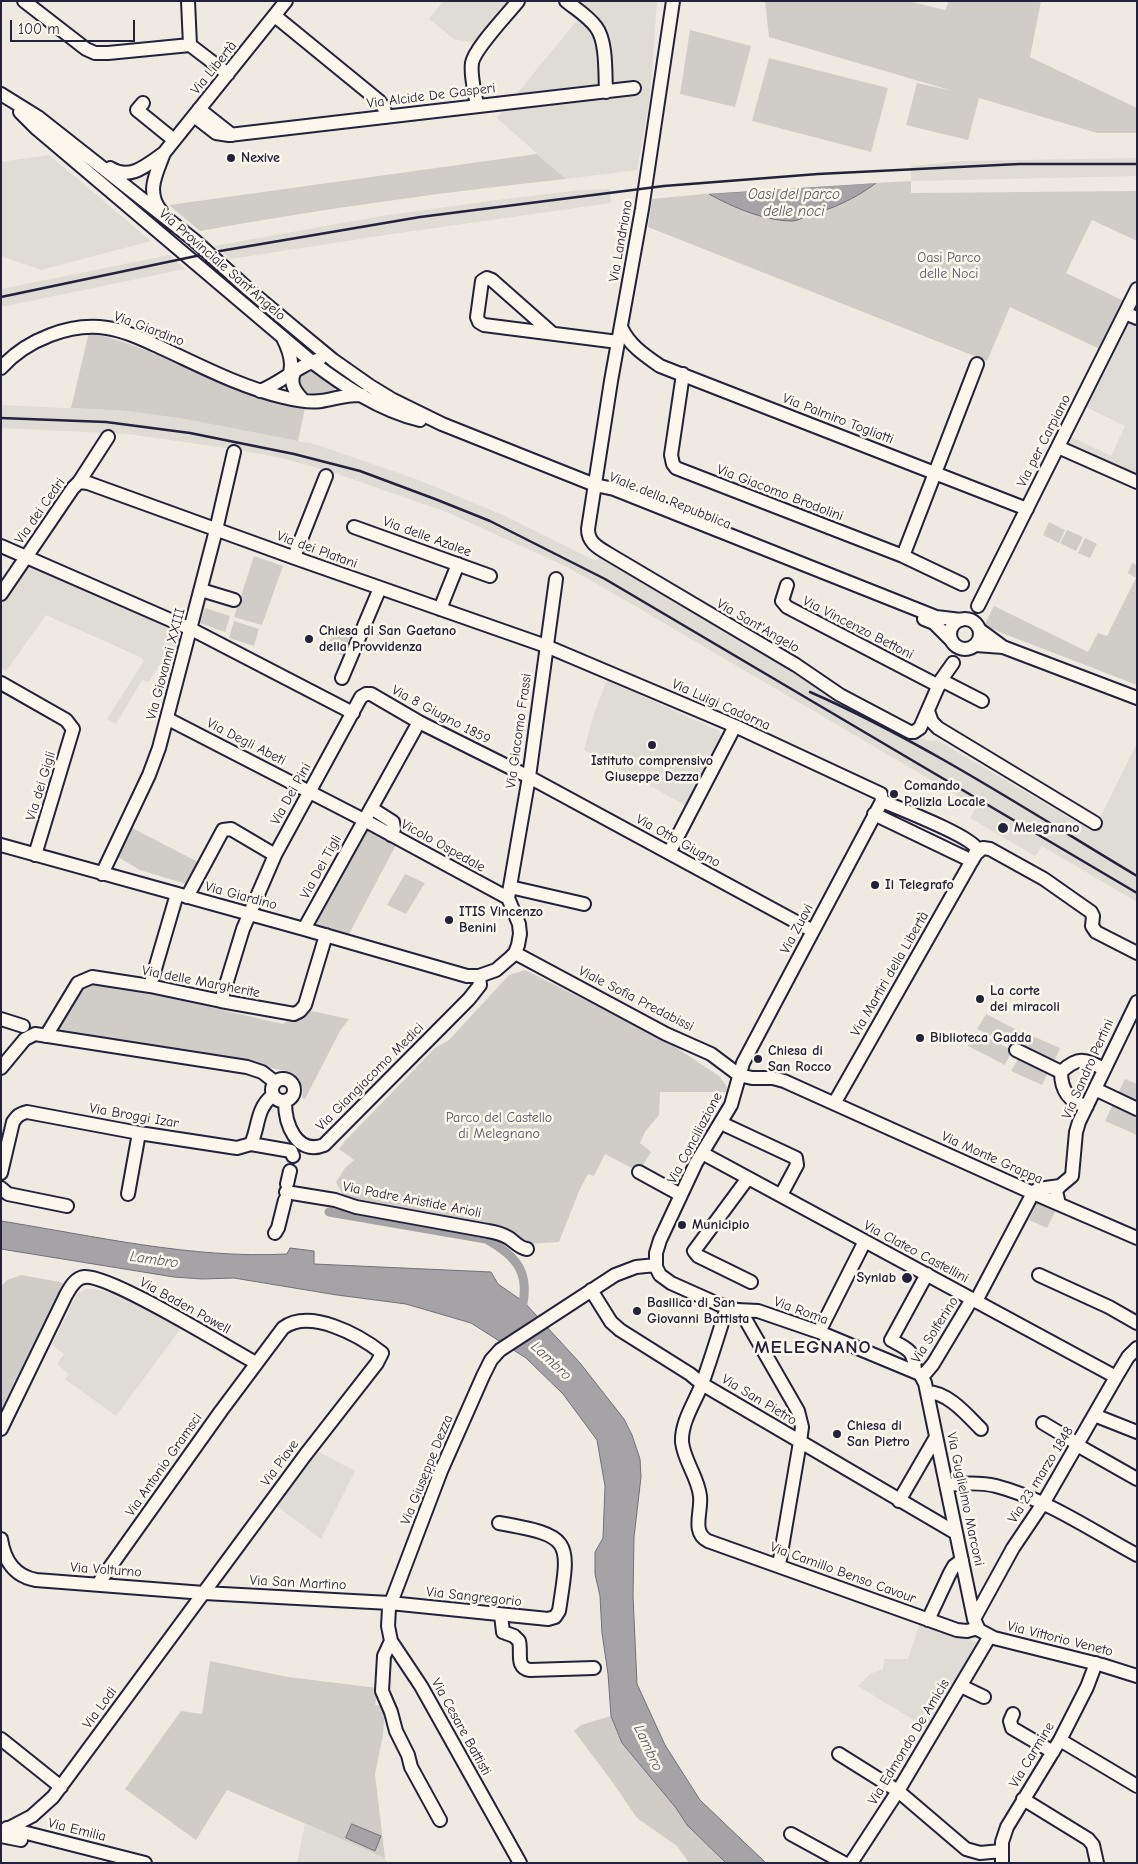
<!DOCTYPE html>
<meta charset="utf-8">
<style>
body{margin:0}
#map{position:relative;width:1138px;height:1864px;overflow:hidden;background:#eeeae2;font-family:"Comic Neue",sans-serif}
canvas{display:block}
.frame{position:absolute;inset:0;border:2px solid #22223b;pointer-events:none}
.scale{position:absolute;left:10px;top:20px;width:125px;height:22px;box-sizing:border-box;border:2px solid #22223b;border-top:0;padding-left:6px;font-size:15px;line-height:18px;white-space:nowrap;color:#22223b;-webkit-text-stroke:4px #fbf7ec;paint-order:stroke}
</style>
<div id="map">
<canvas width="1138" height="1864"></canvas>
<div class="frame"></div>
<div class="scale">100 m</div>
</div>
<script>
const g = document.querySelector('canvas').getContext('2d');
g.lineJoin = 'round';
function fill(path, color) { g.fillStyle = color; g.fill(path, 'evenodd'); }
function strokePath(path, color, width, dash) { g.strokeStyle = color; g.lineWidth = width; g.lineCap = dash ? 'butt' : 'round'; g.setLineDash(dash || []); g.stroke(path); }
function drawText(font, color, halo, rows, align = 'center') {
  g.font = font + ' "Comic Neue",sans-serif'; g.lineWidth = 5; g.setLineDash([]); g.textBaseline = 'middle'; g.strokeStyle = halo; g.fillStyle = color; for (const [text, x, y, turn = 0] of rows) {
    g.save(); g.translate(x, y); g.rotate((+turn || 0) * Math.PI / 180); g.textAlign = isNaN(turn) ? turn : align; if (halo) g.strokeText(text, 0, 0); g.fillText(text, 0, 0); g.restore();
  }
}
fill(new Path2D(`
 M443,1H515L480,44L454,39L429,19Z
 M572,1H657L650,97L637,170L566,179L497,118L584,12Z
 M49,155L151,241L41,270L1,256V162Z
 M1137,158V176L911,181V166L961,161Z
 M610,189L611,203L385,235L231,259L214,246L381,216L505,199L581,190Z
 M169,255L185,269L1,307V289Z
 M1137,292V485L1059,450L1067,435L1111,456L1125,426L1082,405Z
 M1,405L128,411L185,419L314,444L419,480L505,516L596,561L601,554L808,676L815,686L857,710L912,739L921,738L931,741L937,740L1092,831L1099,820L1137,743V902L1042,846L1035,856L970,818L977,807L606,589L563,565L449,513L335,473L285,459L240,450L128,434L1,428Z
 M29,565L156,622L167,625L181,636V642L174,672L159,665L149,682L142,680L116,724L107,719L144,661L140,657L46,615L6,671L1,668V605Z
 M607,680L719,731L722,740L687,806L584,750L593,717Z
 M86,1289H95L109,1293L111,1291L135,1299L182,1327L116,1416L65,1379L69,1374L57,1364L64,1354L52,1345L76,1296L78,1293Z
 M315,1450L355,1471L321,1539L274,1504Z
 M920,1623L980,1643L930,1730L858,1686L870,1674L883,1669L884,1659H908Z
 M305,1824L385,1858L387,1863H297Z`), '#dfdbd5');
fill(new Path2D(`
 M765,1H908L945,10L949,1H1041L1030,57L1137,108V133H1097L979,98L968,140L906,125L917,83L953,91L769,37Z
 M690,30L751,46L735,107L680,94Z
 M769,58L888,88L871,152L752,121Z
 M537,154L566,179C444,192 321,209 200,231L169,205Z
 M911,181V193L1137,191V241L1092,220L1066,273L1126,302L1104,351L1010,307L987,361L648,227L652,199L734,191Z
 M219,273L320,357L312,359L218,275Z
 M89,332L124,342L201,372L242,391L272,401L305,408L298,441L185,419L128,411L71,408Z
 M310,368L336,387C329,402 314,397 300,394L298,378Z
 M1049,522L1065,530L1059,543L1043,535Z
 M1067,530L1083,537L1076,551L1060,543Z
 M1085,538L1097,544L1090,558L1078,553Z
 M254,556L283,566L262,625L234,617Z
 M1132,563L1137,565V685L984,626L994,606L1088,652L1098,633L1107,636L1136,578L1128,573Z
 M205,608L230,616L225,632L200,623Z
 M234,621L259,629L254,646L229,638Z
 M338,624L353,631L342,654L349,657L347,660L343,658L344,656L326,648Z
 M364,820L399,839L348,936L306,925Z
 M132,828L198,862L186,884L140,870L118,857Z
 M405,874L425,883L406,914L387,905Z
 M525,970L665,1040L719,1076L726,1085L728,1092H660L659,1115L645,1132L640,1143L651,1152L639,1172L605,1154L594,1176L588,1174L579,1191L559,1242L529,1244L357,1201L343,1196L336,1182L345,1168L354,1160L339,1149L345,1141L435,1048L449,1040L509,975Z
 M91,982L148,993L283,1024L292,1018L299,1019L307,1010L349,1019L340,1031L305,1099L302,1098C305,1085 298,1076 287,1071L53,1031L83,985Z
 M986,1014L1021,1032L1014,1047L977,1029Z
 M976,1032L1012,1050L1005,1065L968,1046Z
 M1030,1035L1060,1048L1054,1062L1024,1048Z
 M1018,1059L1048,1073L1042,1085L1011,1071Z
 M1125,1079L1137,1084V1135L1105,1121Z
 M1037,1202L1056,1210L1047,1228L1029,1220Z
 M21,1275L60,1282L67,1285L1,1421V1287L7,1280Z
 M210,1661L288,1677L378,1688L375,1705L385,1706L383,1735L375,1774L385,1858L227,1790L196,1840L125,1789L181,1711L202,1714Z
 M611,1716L622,1743L676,1808L687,1825L726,1863H689L677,1846L637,1818L611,1780L574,1731L581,1725Z`), '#d0cdc9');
const water = new Path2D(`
 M876,183C855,199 832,209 807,216C802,218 797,221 792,221C765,221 732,207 709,194Z
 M1,1221C95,1236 192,1259 287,1254L290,1248L314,1251V1264L491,1272L498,1284L524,1302L580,1363L624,1419L632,1435L640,1459L641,1477L634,1537L633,1596L637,1684L665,1745L700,1800L766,1863H726L687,1825L676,1808L622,1743L611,1716L608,1674L602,1633L600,1596L595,1574V1552L603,1538L605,1486L597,1440L563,1394L526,1358L471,1323L406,1304L337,1295L234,1278L202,1279L174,1277L1,1249Z
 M352,1824L381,1836L375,1851L346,1838Z`);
fill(water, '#a6a3a7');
strokePath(water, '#716f7c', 1);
fill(new Path2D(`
 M875,180L878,183L706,194L708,191Z`), '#eeeae2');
strokePath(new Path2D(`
 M329,1212L486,1239C519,1257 531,1275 521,1312`), '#a6a3a7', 9);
const minor = new Path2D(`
 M24,1L86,49L95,53H108L190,45
 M188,1L190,45L228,74
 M566,1C576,9 588,16 596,27C607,41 605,73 606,92
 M673,1L642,209L611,381L588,529C588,542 597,547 607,553L796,665L840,695L910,732H914L920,728L941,680L953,663
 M275,16L379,101L384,108L386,117
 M1,94L38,117L194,240L248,289L292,326L333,360L370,386L393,400L442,424L595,485L614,489L926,613L936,617L961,620
 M143,103L137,110L174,140
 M477,106C475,92 470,76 472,63C474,49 508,14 518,1
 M199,109L232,135
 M20,112L37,129L312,362C344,386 379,410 420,420
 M194,116L216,133L229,135L634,88
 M110,168C130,181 147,165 164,153L286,1
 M161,211C145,192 157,172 164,153
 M1125,313L1137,318
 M621,327C629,345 644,355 660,366L1027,509
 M552,333L492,280L487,278L482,281L477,317L479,322L484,325L618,342
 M283,338C289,350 295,365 288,377
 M1,368C26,340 71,322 107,328C127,331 146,341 164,349C203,367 241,387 283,397C295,400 308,403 321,401C335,399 347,394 362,395
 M294,373C289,384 296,393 304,401
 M683,374L671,455L673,464L676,468L903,556L962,584
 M260,391C281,383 300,364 320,359
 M1058,447L1137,482
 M79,482L88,483L295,558L546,646L735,726L881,794L882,801L743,1063L731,1105L696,1163L660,1240L656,1253V1267L660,1275L671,1283L718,1304L737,1310L758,1311L819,1332L920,1374L925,1383L974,1619L979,1630L994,1638L1102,1665L1137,1676
 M354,527L490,576
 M1,546L191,629L353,713
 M903,556L977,364
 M294,557L326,476
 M787,585L782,601L787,607L939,686
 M201,590L234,600
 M1,594L73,488L79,482L108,437
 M978,606L1137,289
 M440,609L458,564
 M924,619L934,623L952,641
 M950 634a15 15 0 1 1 30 0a15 15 0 1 1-30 0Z
 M976,645L1003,647L980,630
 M1003,647L1137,698
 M342,678L380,588
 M941,680L982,701
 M1,683L66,720L73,729L35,855
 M928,711L932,722L938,728L1095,823
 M168,719L364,820L508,898
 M882,801C898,808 971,836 977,849L973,858
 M371,808L393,822L394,829L391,835
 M874,814L972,861
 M1,845L304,929L467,976H479L496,970L511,957L515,953L518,945L520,934L519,924L508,898L529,777L556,579
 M669,853L735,726
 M102,874L149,775L159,748L216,530L234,452
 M510,887L584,904
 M187,897L223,830L231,829L275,855
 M304,929L419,722
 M515,953L666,1034L711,1054L739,1075L752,1078H773L784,1081L1033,1193L1137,1238
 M150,986L177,894
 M221,1001L243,929L275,855L361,697L366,694H371L419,722L529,777L813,931
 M1,1019L23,1026
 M46,1036L78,983L92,977L150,986L221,1001L294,1014L300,1011L305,1005L326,935
 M1016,1050L1061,1072
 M1,1068L25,1039L35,1034L247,1067L262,1072L275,1082
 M272 1090a11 11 0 1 1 22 0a11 11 0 1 1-22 0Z
 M1095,1089L1137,1109
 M285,1102C285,1123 296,1156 324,1145L469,999L480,985L479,976
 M835,1102L970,864L976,854L983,848L990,849L1044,879L1091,912L1093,916L1092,926L1096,932L1137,953
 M1087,1106C1068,1102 1061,1089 1061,1072C1078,1056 1085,1059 1104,1069
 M721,1123L796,1158L797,1165L781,1195
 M251,1144L291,1151L293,1156
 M702,1153L1116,1377
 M639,1172L681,1195
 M1,1173L13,1122C17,1116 19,1114 27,1112L139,1133L237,1148L251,1144C259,1127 256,1109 272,1096
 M748,1178L694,1251L698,1256L751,1282
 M287,1184L290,1171
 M1,1188L8,1194L67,1206
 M286,1192L335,1200L356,1207L488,1231C495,1232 502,1234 509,1238C515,1242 519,1248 527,1249
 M128,1194L139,1133
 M1059,1204L1056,1191L1060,1186L1072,1176L1076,1132L1079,1122L1137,1002
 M275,1233L278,1228L285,1200
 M1039,1275L1109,1307L1137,1323
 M591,1290L611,1322L620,1330L690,1374L702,1384L956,1533
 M976,1301L1033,1193L1038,1189L1060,1186
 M727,1307C719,1333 711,1359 702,1384C695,1402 681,1422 682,1442C684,1461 698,1477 700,1496C702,1512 691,1532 708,1541L957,1630L967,1631L978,1628
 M740,1310L798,1411L802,1427L800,1442L779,1565
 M819,1332L865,1241
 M915,1371C914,1350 908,1349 891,1340L927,1274
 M922,1377L933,1364L972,1299
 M927,1392C948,1392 967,1415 981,1429
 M1094,1415L1137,1432
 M1043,1423L1078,1444
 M1,1429L66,1295C70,1288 75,1278 84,1277C108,1273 228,1348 256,1363
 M1077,1445L1137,1479
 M946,1485C963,1483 980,1482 996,1486C1046,1499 1091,1530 1137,1555
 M899,1501L936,1437
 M1,1539C4,1559 13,1576 36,1580L204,1593L390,1603L548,1619L555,1617L559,1611C570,1540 573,1536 499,1523
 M501,1615L503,1632L514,1636L519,1641C522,1652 515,1668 530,1670L594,1668
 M974,1619L1013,1548L1044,1502L1116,1377L1128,1357L1137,1348
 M928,1620L950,1573L954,1566L962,1560
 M391,1641L384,1656L382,1691L391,1712L396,1731L408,1755L411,1767L440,1820
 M961,1686L984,1697
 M1013,1714L1010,1721L1012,1728L1053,1752
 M1,1739L61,1787
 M1060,1740L1137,1786
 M839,1754L898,1791L966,1849L980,1853L1001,1851
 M1023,1799L1088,1839L1093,1845L1097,1863
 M7,1828L145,1863
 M9,1828L32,1816L53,1797L306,1454L377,1363L382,1353C359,1335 310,1308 283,1328L221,1411L98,1584
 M791,1834L844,1863
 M1,1836L21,1840
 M520,1863L421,1686L391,1641L388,1626L389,1608L441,1471L483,1376L491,1360L500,1350L615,1275L636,1267L656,1265
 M851,1863L898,1791L990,1636
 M1002,1863V1842L1007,1827L1060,1740L1087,1687L1096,1663`);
strokePath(minor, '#22223b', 16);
strokePath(minor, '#fbf7ec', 12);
strokePath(new Path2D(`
 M1,297L220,251L420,217L664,186L818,174L1019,164H1137
 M1,418L106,422L190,433L294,454L360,471L435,499L490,521L605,579L1137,893
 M810,692C924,742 1030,812 1137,876`), '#22223b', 2.5);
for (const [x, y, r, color] of [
 [231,158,5,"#22223b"],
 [309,639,5,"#22223b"],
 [652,745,5,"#22223b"],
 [894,794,5,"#22223b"],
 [1003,828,6,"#22223b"],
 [875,885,5,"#22223b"],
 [449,920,5,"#22223b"],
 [980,999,5,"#22223b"],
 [920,1038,5,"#22223b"],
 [758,1059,5,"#22223b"],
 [682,1225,5,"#22223b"],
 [907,1278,6,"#22223b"],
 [637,1311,5,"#22223b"],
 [837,1434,5,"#22223b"]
]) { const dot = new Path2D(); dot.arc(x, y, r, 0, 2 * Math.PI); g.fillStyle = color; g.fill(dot); strokePath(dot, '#fbf7ec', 2); }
drawText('14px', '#22223b', '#fbf7ec', [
 ["Via Libertà",214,68,-51],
 ["Via Alcide De Gasperi",431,96,-7],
 ["Via Landriano",621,241,-80],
 ["Via Provinciale Sant'Angelo",222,265,41],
 ["Via Giardino",149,329,21],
 ["Via Palmiro Togliatti",838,419,21],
 ["Via per Carpiano",1044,441,-63],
 ["Via Giacomo Brodolini",780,493,21],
 ["Viale della Repubblica",670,501,22],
 ["Via dei Cedri",40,511,-55],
 ["Via delle Azalee",427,537,20],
 ["Via dei Platani",317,550,20],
 ["Via Sant'Angelo",758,626,30],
 ["Via Vincenzo Bettoni",858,628,27],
 ["Via Giovanni XXIII",166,664,-75],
 ["Via Luigi Cadorna",721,705,24],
 ["Via 8 Giugno 1859",441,715,28],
 ["Via Giacomo Frassi",519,731,-82],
 ["Via Degli Abeti",246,742,27],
 ["Via dei Gigli",41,786,-73],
 ["Via Dei Pini",291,794,-61],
 ["Via Otto Giugno",678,841,29],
 ["Vicolo Ospedale",443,846,29],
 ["Via Dei Tigli",321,867,-61],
 ["Via Giardino",241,896,15],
 ["Via Zuavi",797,929,-62],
 ["Via Martiri della Libertà",890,974,-60],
 ["Via delle Margherite",201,982,11],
 ["Viale Sofia Predabissi",636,999,27],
 ["Via Sandro Pertini",1088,1069,-66],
 ["Via Giangiacomo Medici",370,1077,-45],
 ["Via Broggi Izar",134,1116,10],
 ["Via Conciliazione",695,1138,-62],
 ["Via Monte Grappa",992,1158,24],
 ["Via Padre Aristide Arioli",412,1200,11],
 ["Via Clateo Castellini",916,1252,28],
 ["Via Baden Powell",185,1306,29],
 ["Via Roma",801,1311,20],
 ["Via Solferino",935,1330,-58],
 ["Via San Pietro",759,1400,31],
 ["Via Piave",280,1463,-54],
 ["Via Antonio Gramsci",164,1465,-55],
 ["Via Giuseppe Dezza",427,1470,-68],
 ["Via 23 marzo 1848",1041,1475,-58],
 ["Via Guglielmo Marconi",965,1499,78],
 ["Via Volturno",106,1570,4],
 ["Via Camillo Benso Cavour",843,1573,20],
 ["Via San Martino",298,1583,3],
 ["Via Sangregorio",474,1597,6],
 ["Via Vittorio Veneto",1060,1639,14],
 ["Via Lodi",100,1708,-54],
 ["Via Cesare Battisti",461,1727,61],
 ["Via Edmondo De Amicis",909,1742,-59],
 ["Via Carmine",1032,1755,-59],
 ["Via Emilia",77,1830,14]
]);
drawText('bold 14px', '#22223b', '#fbf7ec', [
 ["Nexive",241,158],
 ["Chiesa di San Gaetano",319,631],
 ["della Provvidenza",319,647],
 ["Istituto comprensivo",652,761,"center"],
 ["Giuseppe Dezza",652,777,"center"],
 ["Comando",904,786],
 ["Polizia Locale",904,802],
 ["Melegnano",1014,828],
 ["Il Telegrafo",885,885],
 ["ITIS Vincenzo",459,912],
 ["Benini",459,928],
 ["La corte",990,991],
 ["dei miracoli",990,1007],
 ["Biblioteca Gadda",930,1038],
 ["Chiesa di",768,1051],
 ["San Rocco",768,1067],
 ["Municipio",692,1225],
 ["Synlab",896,1278,"right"],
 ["Basilica di San",647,1303],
 ["Giovanni Battista",647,1319],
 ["Chiesa di",847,1426],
 ["San Pietro",847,1442]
], 'left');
drawText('14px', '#565566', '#fbf7ec', [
 ["Oasi Parco",949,258],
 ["delle Noci",949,274],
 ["Parco del Castello",499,1118],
 ["di Melegnano",499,1134]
]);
drawText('italic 15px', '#575666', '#fbf7ec', [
 ["Oasi del parco",794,195],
 ["delle noci",794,212],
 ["Lambro",154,1260,8],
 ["Lambro",551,1361,43],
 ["Lambro",648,1748,65]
]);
g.letterSpacing = '1px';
drawText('bold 19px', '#22223b', '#fbf7ec', [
 ["MELEGNANO",813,1348]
]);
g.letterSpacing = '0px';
</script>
